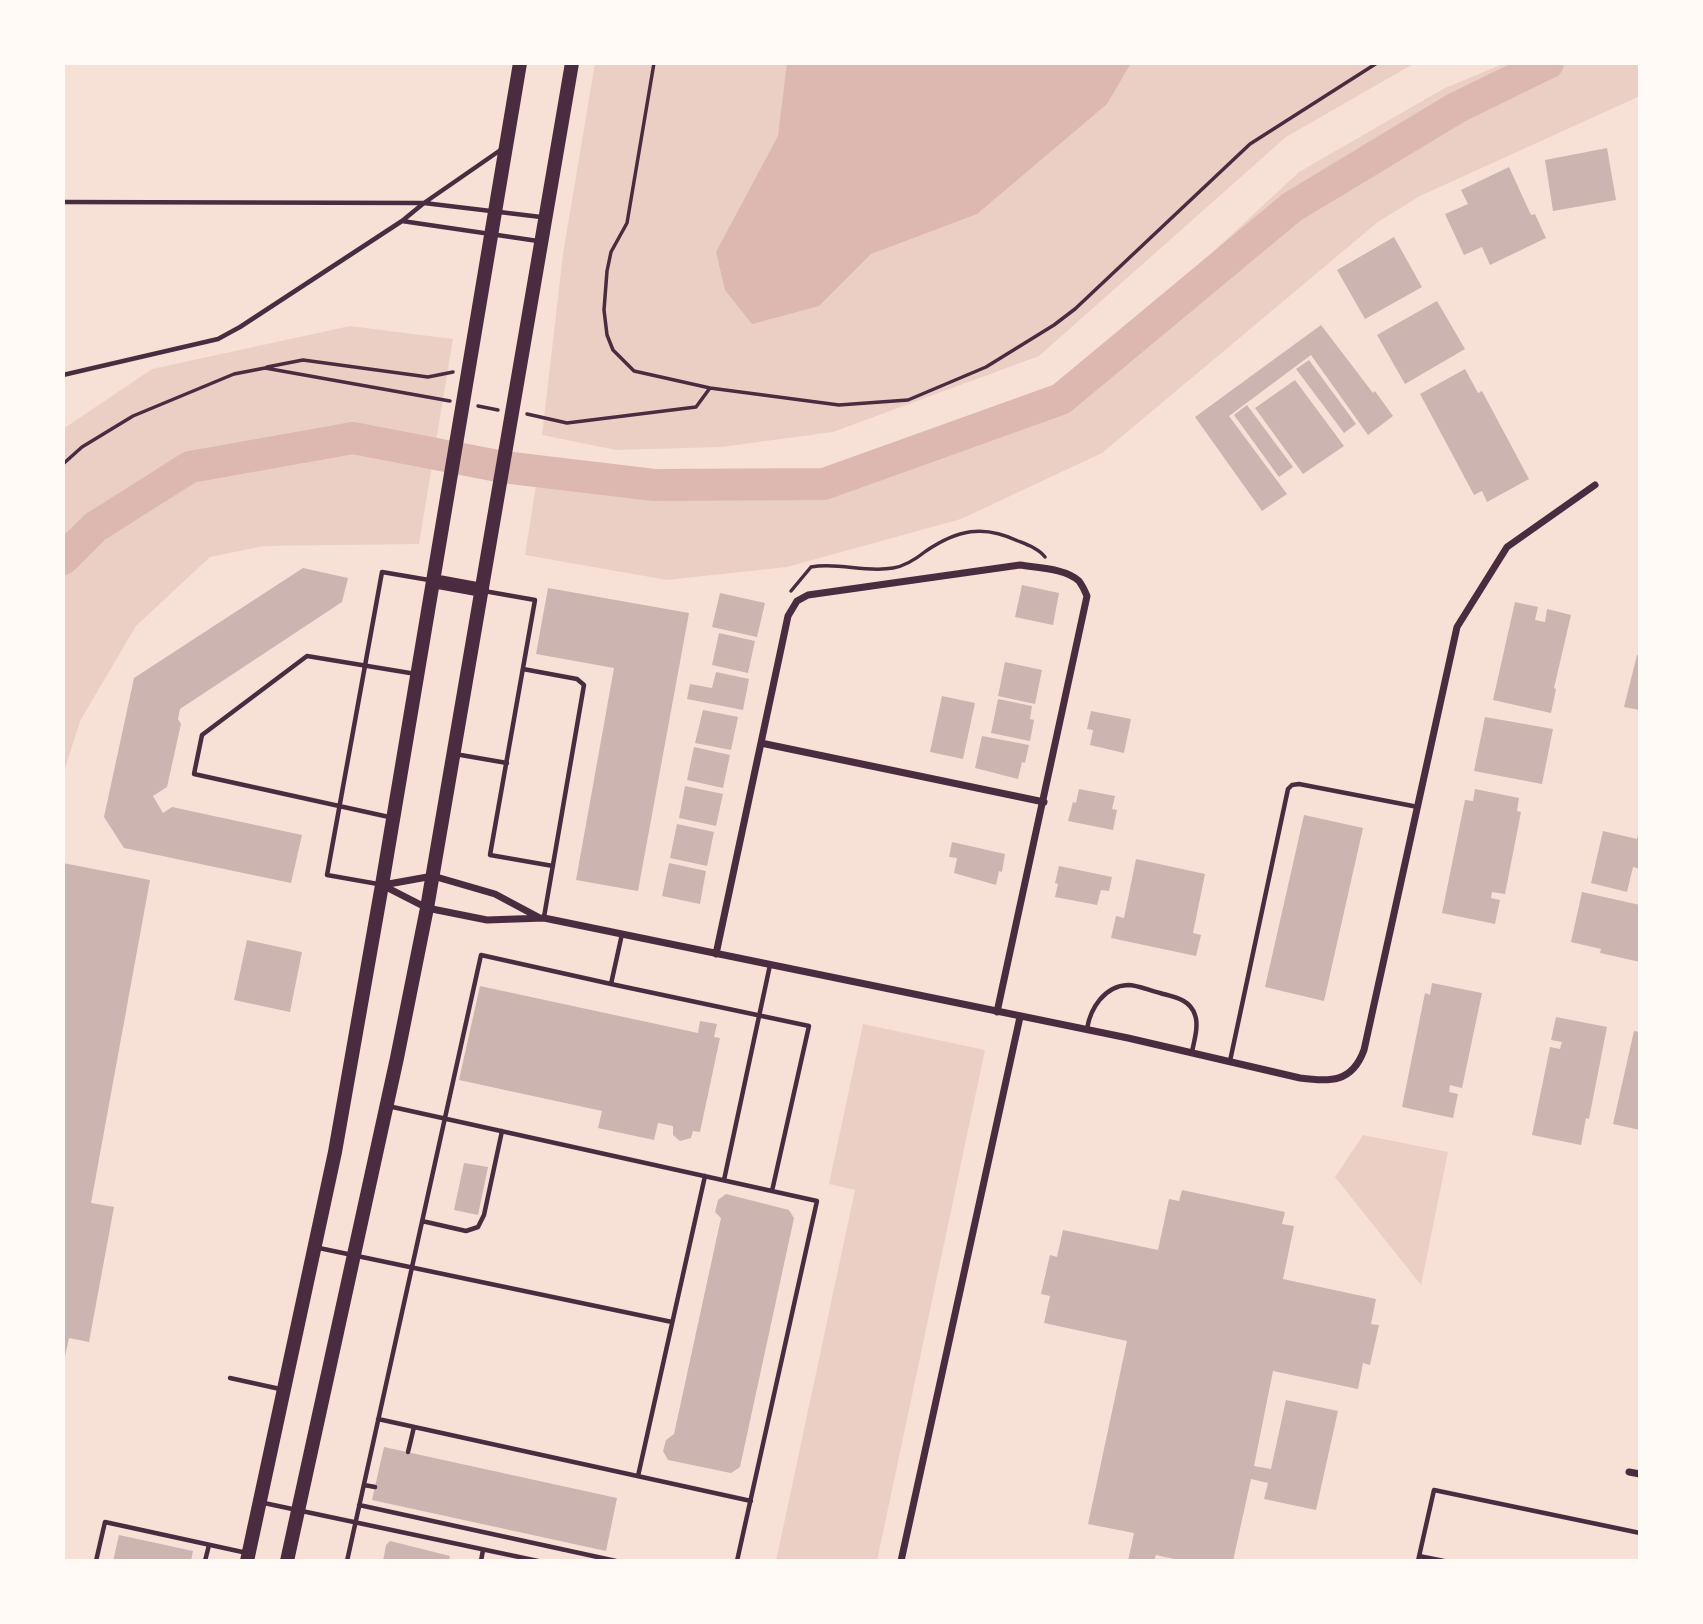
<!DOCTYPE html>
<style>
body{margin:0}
#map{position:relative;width:1703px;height:1624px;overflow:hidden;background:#f7e1d7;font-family:Lato,sans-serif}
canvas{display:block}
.frame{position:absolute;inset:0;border:65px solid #fffaf5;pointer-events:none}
</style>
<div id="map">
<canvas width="1703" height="1624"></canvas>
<div class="frame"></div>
</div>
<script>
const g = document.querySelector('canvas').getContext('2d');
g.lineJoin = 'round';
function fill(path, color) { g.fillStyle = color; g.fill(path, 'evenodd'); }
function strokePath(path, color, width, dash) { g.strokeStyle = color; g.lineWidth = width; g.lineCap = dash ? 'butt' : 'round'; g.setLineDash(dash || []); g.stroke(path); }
fill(new Path2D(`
 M595,63H1415L1286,137L1039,356L833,432L721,447L616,450L542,435L563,254Z
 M1505,63H1640V96L1420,196L1378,222L1102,453L961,519L787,567L667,580L525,555L538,472L578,482L702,487L822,472L1042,397L1118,340L1299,172L1443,89Z
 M350,326L453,339L419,544L264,546L210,557L136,626L80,721L63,775V429L152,369Z
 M863,1024L985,1050L877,1561H776L855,1190L829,1184Z
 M1363,1135L1448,1152L1421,1285L1335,1177Z`), '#ebcfc5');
fill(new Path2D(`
 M787,63H1131L1107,104L977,214L871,254L819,306L752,324L725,290L716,252L778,136Z`), '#dcb8b0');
strokePath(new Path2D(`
 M63,559L95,527L190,467L353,438L503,467L654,485L824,484L1061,399L1292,207L1456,108L1548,63`), '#dcb8b0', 32);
fill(new Path2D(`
 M1607,148L1616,200L1553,211L1545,160Z
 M1509,167L1531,215L1535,214L1546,238L1490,265L1482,247L1464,255L1445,214L1468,204L1461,190Z
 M1394,237L1422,287L1365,319L1337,270Z
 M1437,301L1465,349L1405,384L1377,335Z
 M1321,325L1373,393L1375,391L1393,416L1368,435L1311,355L1229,416L1287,494L1262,511L1195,417Z
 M1309,360L1356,424L1344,433L1296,369Z
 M1465,369L1478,393L1482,391L1529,479L1487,502L1482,491L1474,495L1420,394Z
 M1295,380L1344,446L1303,474L1255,408Z
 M1247,405L1293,467L1279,477L1234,415Z
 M303,568L348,578L342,602L180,709L178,719L181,724L167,787L153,796L163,813L172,807L302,835L291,883L124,848L104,817L134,678Z
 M1022,585L1059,593L1053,625L1015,617Z
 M548,588L689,613L638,891L576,880L614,668L536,654Z
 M720,593L765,603L757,637L712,627Z
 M1515,602L1538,607L1535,620L1545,622L1547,609L1571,615L1554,688L1556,689L1551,713L1493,700Z
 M719,633L755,641L748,673L712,665Z
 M1637,655L1640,656V710L1624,707Z
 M1005,662L1042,670L1035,704L998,696Z
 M716,672L749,679L743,710L687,699L690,684L712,688Z
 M942,696L975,703L963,759L930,752Z
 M998,699L1032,706L1030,719L1034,720L1030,741L991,733Z
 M703,710L738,717L731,750L695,743Z
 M1091,711L1131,719L1124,753L1090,745L1093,730L1087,729Z
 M1485,717L1553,729L1542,784L1474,771Z
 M982,736L1029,745L1025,763L1022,762L1018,779L975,768Z
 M694,747L730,755L723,788L687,780Z
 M685,786L723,794L716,826L679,818Z
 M1079,789L1115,796L1112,809L1117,810L1113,830L1068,821L1073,802L1076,803Z
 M1475,789L1519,798L1517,811L1521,812L1505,894L1492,892L1491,898L1500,900L1495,924L1442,913L1465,800L1473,801Z
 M1304,815L1363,828L1324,1001L1265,987Z
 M677,824L714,832L707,866L670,858Z
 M1639,830L1640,869L1633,867L1627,892L1591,883L1603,831L1637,839Z
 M952,842L1005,854L1002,872L999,871L996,885L954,873L957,858L949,857Z
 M1136,859L1205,874L1193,933L1201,935L1196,956L1111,938L1116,916L1124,918Z
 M63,863L150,880L91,1203L114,1207L89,1342L69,1338L64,1361Z
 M669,863L706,871L700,904L662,896Z
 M1059,866L1112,877L1109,891L1101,890L1097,905L1055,897L1058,884L1055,883Z
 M1582,892L1640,905V962L1600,953L1601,949L1571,942Z
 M247,940L302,952L290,1012L234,1000Z
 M1432,983L1482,993L1462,1088L1450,1085L1449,1092L1458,1094L1453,1118L1402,1107L1425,993L1430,995Z
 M480,986L698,1033L700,1021L717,1024L714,1037L720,1038L700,1132L693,1131L691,1138L680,1141L673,1135V1126L658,1123L654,1140L598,1128L602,1111L459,1080Z
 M1556,1017L1607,1027L1589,1119L1586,1118L1581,1145L1532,1135L1550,1047L1560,1049L1562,1042L1551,1040Z
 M1634,1031L1640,1032V1130L1613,1124Z
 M464,1163L488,1167L478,1215L454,1210Z
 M1182,1190L1285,1212L1282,1224L1294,1226L1283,1279L1376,1299L1371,1324L1379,1325L1370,1365L1363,1363L1358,1389L1273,1371L1254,1466L1271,1469L1286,1400L1338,1411L1316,1510L1264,1499L1268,1483L1251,1479L1233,1561H1183L1156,1555L1154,1561H1128L1134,1533L1088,1524L1127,1341L1044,1323L1050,1296L1041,1294L1050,1255L1057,1257L1063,1230L1158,1250L1169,1199L1179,1201Z
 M726,1194L789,1210L794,1218L740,1467L731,1473L668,1460L663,1451L666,1440L674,1434L721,1218L715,1212L718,1200Z
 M384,1447L617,1498L606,1551L372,1500Z
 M119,1535L193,1551L191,1561H113Z
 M390,1541L450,1556L449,1561H383L386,1545Z`), '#ccb4b1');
strokePath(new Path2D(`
 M654,63L627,223L611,252L607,271L604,310L607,335L613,350L634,371L710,388L839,405L908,400L986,367L1054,325L1075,309L1250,144L1377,63
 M267,367L303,360L428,377L453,372
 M478,406L498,410
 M527,414L567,423L696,407L710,388
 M63,464L82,447L133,416L234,374L265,368L450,401
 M791,591L811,567C839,562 865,573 893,568C906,566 916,559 926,551C957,530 983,524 1018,541C1028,545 1039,549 1045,557`), '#4a2c40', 3.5);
strokePath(new Path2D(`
 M502,149L424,203L402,221L538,241
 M63,202L424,203L541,217
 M63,375L218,339L240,327L402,221
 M484,591L535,600L490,855L553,866
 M523,669L577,679L584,685L544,917
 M455,754L507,763
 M389,817L194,774L202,735L307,656L416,674
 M378,884L327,875L382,572L429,580
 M611,984L809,1026L772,1191
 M1087,1029C1090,1009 1104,986 1128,985C1138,985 1150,991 1160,993C1174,997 1190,999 1195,1015C1199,1026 1194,1041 1192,1052
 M1230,1061L1288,789L1292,785L1299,784L1418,807
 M388,1106L817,1201L737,1561
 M724,1180L770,965
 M422,1221L466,1231L478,1227L484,1215L502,1131
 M319,1248L672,1322
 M230,1378L280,1389
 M378,1419L751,1501
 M408,1452L414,1427
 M638,1476L705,1176
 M364,1485L375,1487
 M264,1503L538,1561
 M359,1505L616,1561
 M1419,1556L1444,1561
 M96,1561L105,1522L247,1553
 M205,1561L209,1545
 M347,1561L481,955L611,984L622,934
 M481,1561L483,1550
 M1418,1561L1434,1490L1640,1533`), '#4a2c40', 4.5);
strokePath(new Path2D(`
 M761,743L1044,802
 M382,885L427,908L487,920L544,918L1128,1038L1300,1078C1330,1082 1352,1083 1364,1050L1457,627L1507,547L1595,485
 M383,885L433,876L495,894L538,917
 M716,954L788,616L797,601L808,595L1020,565C1037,568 1065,568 1079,581C1082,585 1085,591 1087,596L997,1012
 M1629,1472L1640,1474
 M901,1561L1020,1017`), '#4a2c40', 7);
strokePath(new Path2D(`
 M433,581L482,590
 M247,1561L335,1152L382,885L520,63
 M287,1561L397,1058L427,908L572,63`), '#4a2c40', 14);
</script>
